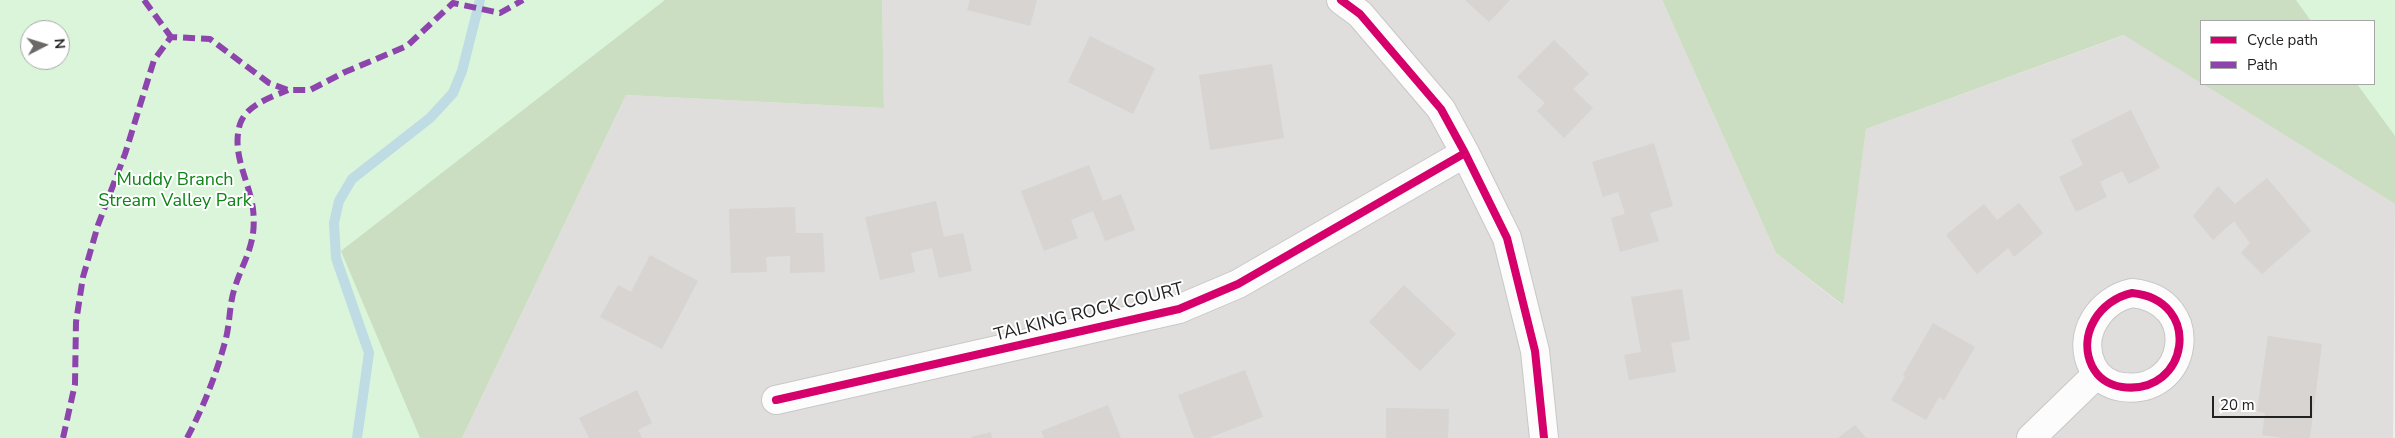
<!DOCTYPE html>
<style>
body{margin:0}
#map{position:relative;width:2395px;height:438px;overflow:hidden;background:#f0eeeb;font-family:"Nunito Sans",sans-serif}
canvas{display:block}
.legend{position:absolute;left:2200px;top:20px;width:175px;height:65px;box-sizing:border-box;background:#fff;border:1px solid #a7a7a7;margin:0;padding:6px 9px;list-style:none;font-size:15px;color:#222}
.legend li{display:flex;align-items:center;gap:10px;height:25px}
.legend b{width:25px;border:1px solid #a7a7a7}
.north{position:absolute;left:20px;top:20px;width:50px;height:50px;box-sizing:border-box;background:#fff;border:1px solid #a7a7a7;border-radius:50%;rotate:85deg;font-size:14px;font-weight:700;line-height:20px;text-align:center;color:#222}
.north::after{content:'';display:block;margin:auto;width:18px;height:22px;background:#6a6968;clip-path:polygon(50% 0,100% 100%,50% 72%,0 100%)}
.scale{position:absolute;left:2212px;top:396px;width:100px;height:22px;box-sizing:border-box;border:2px solid #222;border-top:0;padding-left:6px;font-size:15px;line-height:18px;white-space:nowrap;color:#222;-webkit-text-stroke:4px #fff;paint-order:stroke}
</style>
<div id="map">
<canvas width="2395" height="438"></canvas>
<ul class="legend">
<li><b style="height:6px;background:#d6006c"></b>Cycle path</li>
<li><b style="height:6px;background:#8e44ad"></b>Path</li>
</ul>
<div class="north">N</div>
<div class="scale">20 m</div>
</div>
<script>
const g = document.querySelector('canvas').getContext('2d');
g.lineJoin = 'round';
function fill(path, color) { g.fillStyle = color; g.fill(path, 'evenodd'); }
function strokePath(path, color, width, dash) { g.strokeStyle = color; g.lineWidth = width; g.lineCap = dash ? 'butt' : 'round'; g.setLineDash(dash || []); g.stroke(path); }
function drawText(font, color, halo, rows, align = 'center') {
  g.font = font + ' "Nunito Sans",sans-serif'; g.lineWidth = 4; g.setLineDash([]); g.textBaseline = 'middle'; g.strokeStyle = halo; g.fillStyle = color; for (const [text, x, y, turn = 0] of rows) {
    g.save(); g.translate(x, y); g.rotate((+turn || 0) * Math.PI / 180); g.textAlign = isNaN(turn) ? turn : align; if (halo) g.strokeText(text, 0, 0); g.fillText(text, 0, 0); g.restore();
  }
}
fill(new Path2D(`
 M882,0H1662L1776,253L1842,305L1866,129L2125,35L2395,204L2393,438H462L626,95L884,108Z`), '#dfdedc');
fill(new Path2D(`
 M0,0H882L884,108L626,95L462,438H0ZM30,30H60V60H30Z
 M1662,0H2395V204L2203,84H2374V21H2201V83L2124,35L1866,129L1843,305L1776,253Z`), '#cbdec1');
fill(new Path2D(`
 M0,0H665L341,251L420,438H0ZM30,30H60V60H30Z
 M2296,0H2395V136L2357,84H2374V21H2311Z`), '#daf5da');
strokePath(new Path2D(`
 M357,438L369,353L336,258L334,223L339,201L352,179L430,118L453,93L462,71L480,0`), '#bfdbe3', 10);
fill(new Path2D(`
 M970,0H1037L1030,26L967,10Z
 M1465,0H1510L1489,22Z
 M1090,36L1155,68L1133,114L1068,82Z
 M1554,40L1589,74L1573,89L1593,108L1564,138L1537,111L1545,103L1517,77Z
 M1272,64L1284,138L1210,150L1199,75Z
 M2131,110L2160,168L2129,184L2122,171L2100,182L2107,197L2076,212L2059,177L2083,165L2071,140Z
 M1654,143L1673,206L1650,213L1659,241L1620,252L1611,218L1625,214L1618,192L1603,197L1592,162Z
 M1089,165L1103,201L1121,194L1135,230L1105,241L1093,211L1071,220L1078,238L1044,251L1021,191Z
 M2267,178L2311,231L2262,274L2241,253L2250,243L2234,221L2213,240L2193,216L2218,186L2235,204Z
 M936,201L944,237L963,233L972,271L939,278L932,248L911,253L915,272L880,280L865,217Z
 M2019,203L2043,233L2014,257L2008,248L1977,274L1946,235L1984,204L1997,220Z
 M795,207L796,233H823L825,272L790,273V256L766,257L767,272L731,273L729,209Z
 M650,255L698,281L662,349L600,317L618,285L631,292Z
 M1404,285L1456,334L1420,371L1369,322Z
 M1682,289L1690,340L1671,343L1676,372L1629,380L1624,355L1641,352L1631,297Z
 M1933,323L1975,347L1944,400L1939,397L1926,420L1891,400L1905,377L1903,375Z
 M2268,336L2322,344L2310,438H2283L2262,435L2265,413L2257,411Z
 M1245,370L1263,417L1209,438H1194L1178,395Z
 M637,390L652,423L638,430L642,438H589L579,418Z
 M1108,405L1121,438H1044L1041,431Z
 M1386,408L1449,409L1448,438H1386Z
 M1855,425L1866,438H1838Z
 M991,432L992,438H971V437Z`), '#d7d4d2');
const street = new Path2D(`
 M1341,0L1360,14L1441,109L1465,153L1507,238L1535,351L1544,438
 M2132,293C2204,300 2189,396 2122,387C2109,385 2098,378 2092,366C2077,334 2100,300 2132,293Z
 M776,400L1179,309L1238,284L1465,153
 M2031,438L2096,375`);
strokePath(street, '#c9c8c7', 30);
strokePath(street, '#fdfcfc', 28);
strokePath(new Path2D(`
 M144,0L171,37
 M63,438L75,384L76,322L83,277L98,225L125,154L154,60L171,37L210,39L269,83L288,90H310L345,72L407,46L453,3L500,13L523,0
 M187,438C203,408 216,375 225,342C230,325 229,307 234,290C244,258 257,245 253,209C249,180 231,154 240,124C246,105 272,97 288,90`), '#8e44ad', 6, [12, 6]);
strokePath(new Path2D(`
 M1341,0L1360,14L1441,109L1465,153L1507,238L1535,351L1544,438
 M2132,293C2204,300 2189,396 2122,387C2109,385 2098,378 2092,366C2077,334 2100,300 2132,293Z
 M776,400L1179,309L1238,284L1465,153`), '#d6006c', 8);
drawText('18px', '#0c8416', '#fff', [
 ["Muddy Branch",175,181],
 ["Stream Valley Park",175,202]
]);
drawText('18px', '#222', '#fff', [
 ["TALKING ROCK COURT",1089,313,-14]
]);
</script>
